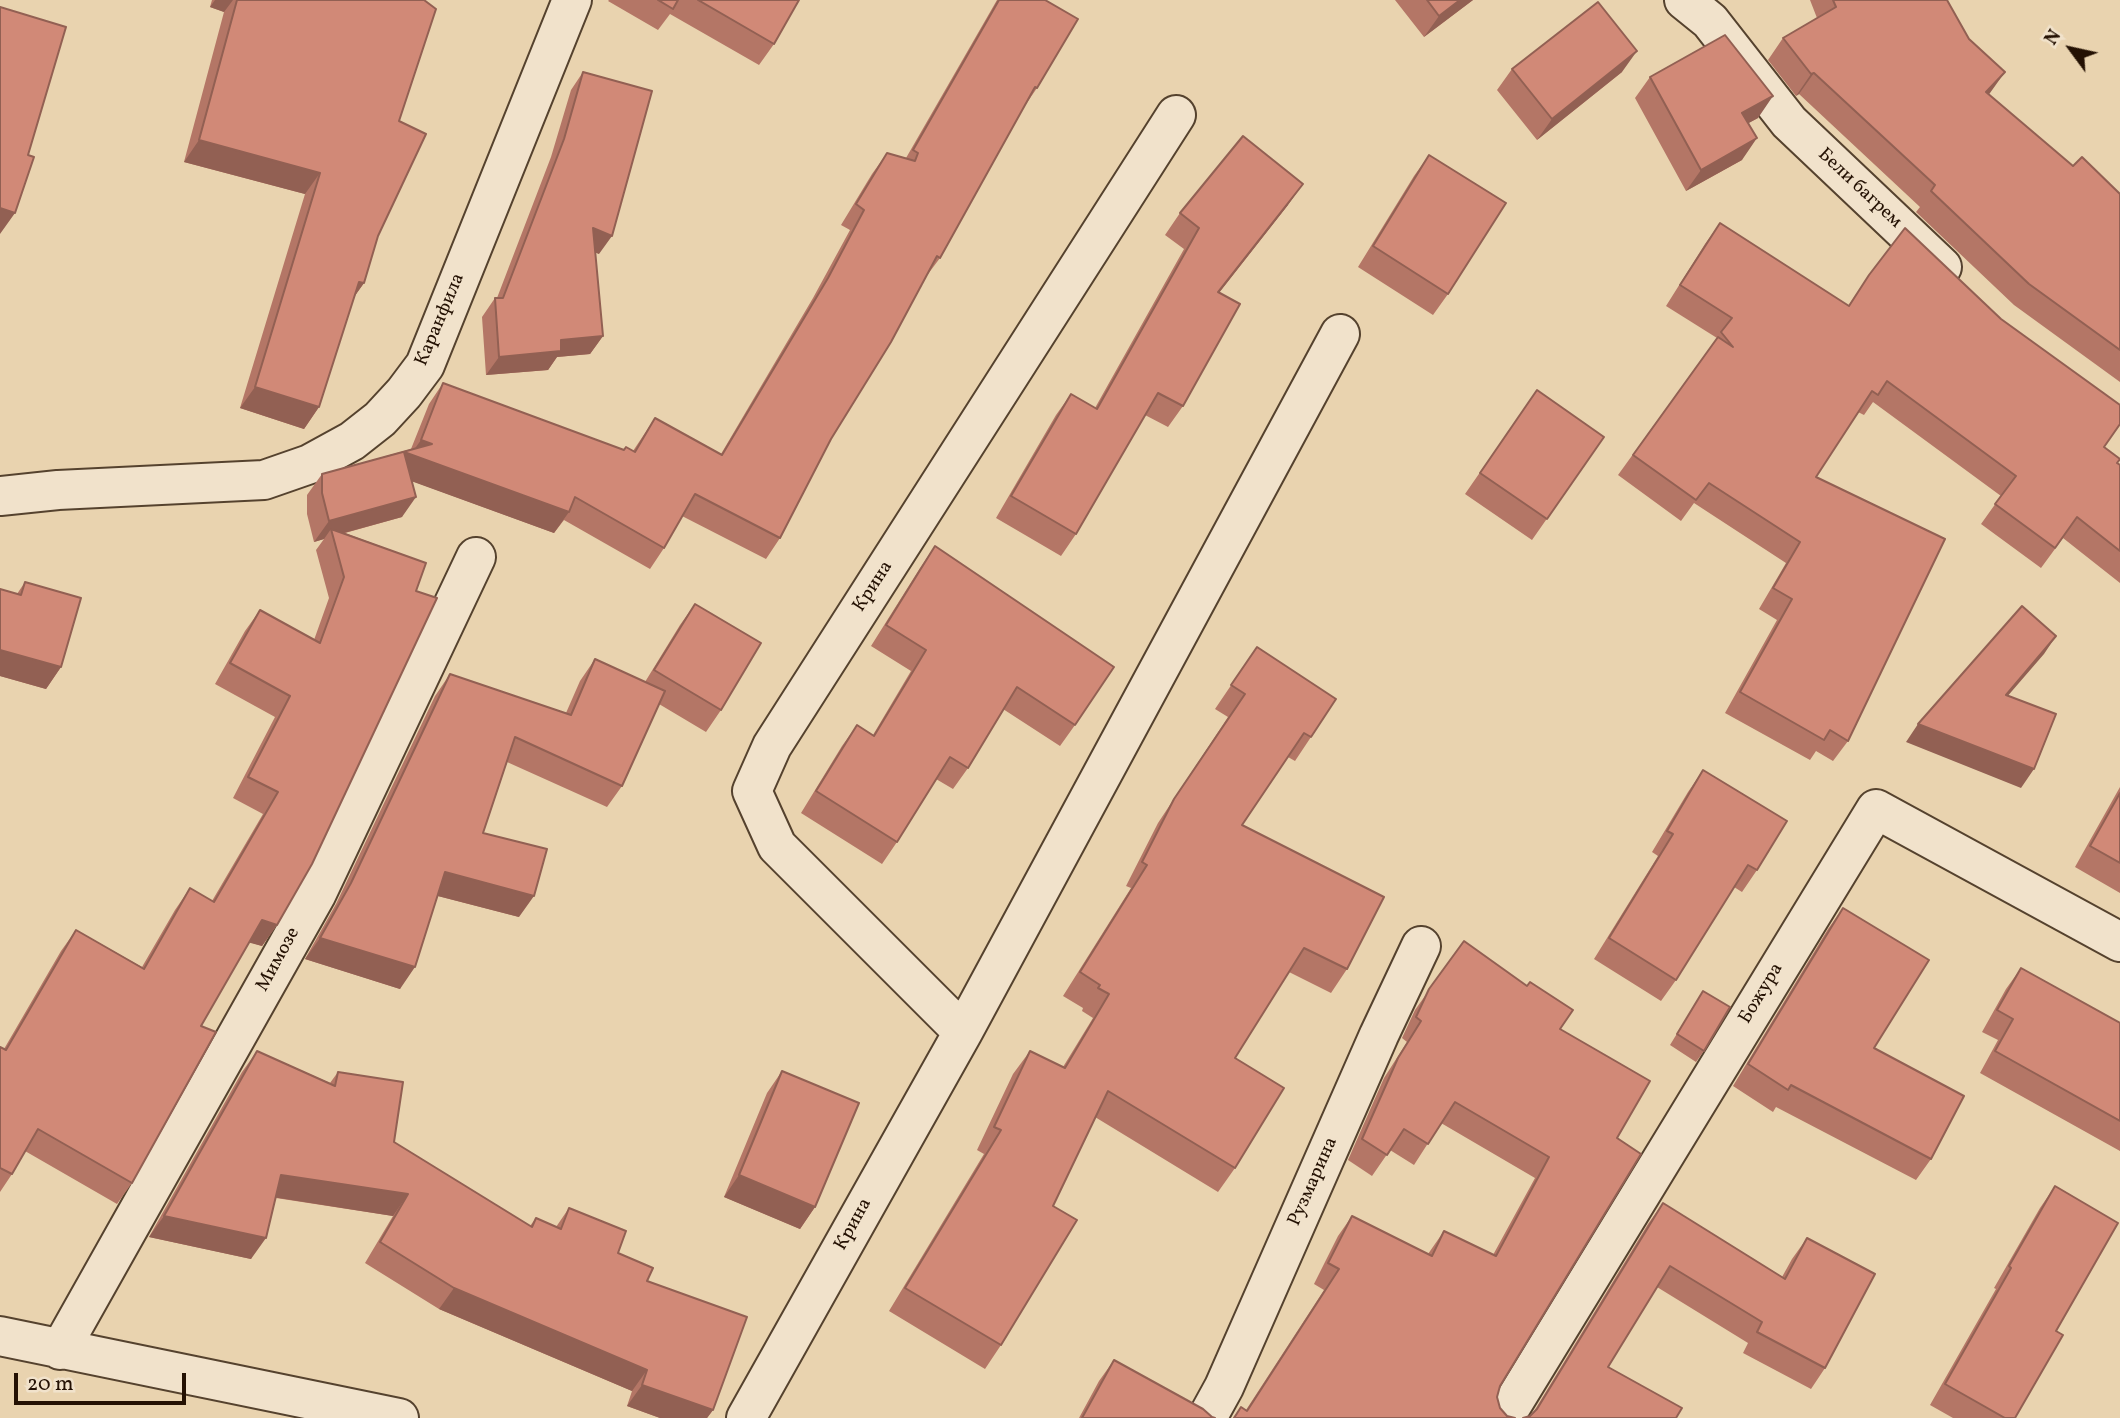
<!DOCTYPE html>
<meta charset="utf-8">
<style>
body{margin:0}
#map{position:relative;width:2120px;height:1418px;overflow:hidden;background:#e9d3af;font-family:Vollkorn,serif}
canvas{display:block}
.north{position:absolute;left:2036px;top:14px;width:70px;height:70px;-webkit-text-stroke:5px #f1e2cb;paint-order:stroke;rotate:303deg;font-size:19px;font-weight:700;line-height:28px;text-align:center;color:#241103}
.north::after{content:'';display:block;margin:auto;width:24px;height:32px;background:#241103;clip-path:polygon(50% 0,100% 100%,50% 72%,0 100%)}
.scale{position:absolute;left:14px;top:1373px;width:172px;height:32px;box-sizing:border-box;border:4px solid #241103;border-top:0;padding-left:9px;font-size:21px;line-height:24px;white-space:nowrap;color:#241103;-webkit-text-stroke:5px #f1e2cb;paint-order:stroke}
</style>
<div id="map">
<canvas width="2120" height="1418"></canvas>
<div class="north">N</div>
<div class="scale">20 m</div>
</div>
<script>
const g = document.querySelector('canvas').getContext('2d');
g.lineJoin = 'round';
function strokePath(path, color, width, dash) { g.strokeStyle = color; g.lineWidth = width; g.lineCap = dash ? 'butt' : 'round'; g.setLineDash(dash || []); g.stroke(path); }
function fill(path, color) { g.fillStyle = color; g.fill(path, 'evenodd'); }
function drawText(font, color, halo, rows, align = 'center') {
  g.font = font + ' Vollkorn,serif'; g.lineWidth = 6; g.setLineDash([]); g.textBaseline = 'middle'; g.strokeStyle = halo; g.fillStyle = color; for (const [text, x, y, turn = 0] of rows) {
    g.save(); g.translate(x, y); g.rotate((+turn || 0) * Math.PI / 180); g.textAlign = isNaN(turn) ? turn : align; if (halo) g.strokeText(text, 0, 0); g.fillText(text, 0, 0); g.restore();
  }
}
const minor = new Path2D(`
 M1684,0L1710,21L1789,122L1942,267
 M0,496L58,490L264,480L310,464L352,441L380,419L404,393L425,365L572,0
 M963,1032L777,846L752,791L772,746L1176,115
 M0,1336L399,1418
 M60,1350L316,895L476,557
 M746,1418L963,1032L1340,334
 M1207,1418L1224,1387L1379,1035L1421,946
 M1504,1418L1876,809L2120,942`);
strokePath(minor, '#55422e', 42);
strokePath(minor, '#f1e2cb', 38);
fill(new Path2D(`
 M212,0H424L399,121L378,236L364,283L354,297L319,407L304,429L240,408L305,194L184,162L224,12L210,7Z
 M609,0H799L774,44L759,65L670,14L658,30L608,1Z
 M997,0H1045L1037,88L1024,107L940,258L925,278L831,439L780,538L766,559L682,516L664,548L650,569L564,520L554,533L412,481L402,517L345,533L426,563L277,925L262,946L249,942L201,1026L132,1183L117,1204L25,1151L12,1174L0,1192V1047L4,1049L61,951L76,930L142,967L175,910L190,888L212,901L263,814L233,798L275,717L215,684L245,631L260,610L314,640L329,598L316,550L324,539L314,542L307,514V495L322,474L411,449L429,404L443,383L624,450L633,451L655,418L721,454L813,298L850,230L841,225L872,174L887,153L906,158Z
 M1395,0H1473L1424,37Z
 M1810,0H1947L1988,95L2073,166L2120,194V382L2014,305L1916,212L1920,207L1799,94L1796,96L1768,60L1783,38L1817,18Z
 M1512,69L1622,72L1537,140L1497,90Z
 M583,72L599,254L595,252L603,336L590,354L557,357L548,370L486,375L482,317L495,298H497L551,157L571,90Z
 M1650,77L1758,118L1748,123L1742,160L1686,191L1635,98Z
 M1429,155L1448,294L1433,315L1358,267L1414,176Z
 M1288,205L1219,293L1183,406L1168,427L1145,415L1076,534L1061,556L996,518L1056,415L1071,394L1095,408L1184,249L1165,235L1180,213Z
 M1720,223L1848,306L1869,275L2104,447L2117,463L2120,465V583L2063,538L2041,568L1981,524L2001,496L1873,402L1864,415L1858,412L1816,477L1848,741L1833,761L1816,751L1810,760L1725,713L1777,620L1759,609L1786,563L1694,503L1681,521L1618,475L1717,338L1666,306L1705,244Z
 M1537,390L1604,437L1532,540L1465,494Z
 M935,546L1075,725L1060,746L1003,709L968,768L953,789L936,779L897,842L882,864L801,813L842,746L857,725L873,735L911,671L871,646L920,568Z
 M25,582L61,667L46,689L0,676V589L17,594Z
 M695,604L721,710L706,732L659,704L622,786L607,807L507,762L483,833L519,917L438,896L400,989L305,959L336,904L435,696L450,674L566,713L580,681L595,659L645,682L680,625Z
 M1257,647L1311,737L1295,761L1288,757L1242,825L1347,969L1331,993L1289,972L1235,1058V1168L1218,1192L1095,1117L1053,1206L1001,1345L985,1369L889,1311L984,1154L977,1150L1013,1074L1030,1051L1063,1067L1093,1018L1082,1011L1083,1008L1063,996L1131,888L1126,886L1158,823L1228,717L1215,709Z
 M1703,770L1757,870L1742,892L1734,887L1676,980L1661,1001L1594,959L1658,856L1652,852L1688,792Z
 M2120,787V893L2075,867Z
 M1843,908L1874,1048L1931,1159L1916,1180L1776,1107L1773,1112L1733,1086L1828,929Z
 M1464,941L1560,1029L1617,1138L1500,1386L1497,1397L1500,1408L1507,1416L1515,1418H1233L1241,1407L1246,1410L1324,1290L1314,1284L1338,1236L1352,1216L1428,1254L1444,1231L1493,1255L1535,1178L1441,1123L1414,1165L1390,1150L1372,1176L1348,1160L1384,1078L1407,1042L1402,1038L1415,1010Z
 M2021,968L2120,1023V1151L1980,1073L1998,1040L1982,1032L2006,989Z
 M1703,991L1704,1051L1696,1062L1670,1045Z
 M257,1051L330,1083L338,1072L394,1142L530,1226L536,1218L556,1227L569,1208L618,1253L647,1281L713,1410L707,1418H660L627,1406L632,1391L439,1309L365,1263L393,1216L276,1198L251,1259L149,1237L242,1072Z
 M782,1071L815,1207L800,1229L724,1197L767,1093Z
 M2055,1186L2015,1418H1953L1930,1405L1996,1289L1994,1288L2040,1208Z
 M1663,1203L1782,1277L1792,1259L1807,1238L1825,1368L1811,1389L1743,1353L1748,1343L1657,1287L1608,1367L1530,1416L1533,1413L1648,1224Z
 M1114,1360L1212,1417L1215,1418H1079L1099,1381Z`), '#b47666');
fill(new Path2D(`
 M215,0H233L224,12L210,7Z
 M1460,0H1473L1424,37L1439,16Z
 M1637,51L1622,72L1537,140L1552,119Z
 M2005,72L1990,93L1971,114L1986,92Z
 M1814,73L1799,94L1796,96L1811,74Z
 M1773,96L1758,118L1727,135L1742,113Z
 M1757,138L1742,160L1686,191L1701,170Z
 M199,140L320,173L305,194L184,162Z
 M1303,184L1288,205L1203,313L1218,292Z
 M0,208L15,213L0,234Z
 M593,228L612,236L599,254L580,246Z
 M359,282L364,283L349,304Z
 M603,336L590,354L557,357L548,370L486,375L499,357L561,340Z
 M255,387L319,407L304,429L240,408Z
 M421,440L432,444L569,512L554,533L389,473L404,452L411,454Z
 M416,497L402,517L333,536L331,529L324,539L314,542L329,521Z
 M2056,636L2044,654L1993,713L2006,695Z
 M0,650L61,667L46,689L0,676Z
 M1918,724L2034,769L2021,788L1906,742Z
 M445,872L534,896L519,917L430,894Z
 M262,920L277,925L262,946L247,942Z
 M320,938L415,967L400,989L305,959Z
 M281,1175L408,1194L393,1216L266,1196Z
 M739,1175L815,1207L800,1229L724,1197Z
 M164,1216L266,1238L251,1259L149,1237Z
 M454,1288L647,1370L632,1391L439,1309Z
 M642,1385L713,1410L707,1418H660L627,1406Z`), '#926053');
const building = new Path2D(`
 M237,0H424L436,9L399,121L426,134L378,236L364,283L359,282L319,407L255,387L320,173L199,140Z
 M658,0H678L673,9Z
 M698,0H799L774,44Z
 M999,0H1045L1078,19L1037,88L1035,87L940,258L937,256L891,342L831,439L780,538L695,494L664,548L575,497L569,512L404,452L416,497L329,521L322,493V474L432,444L421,440L443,383L624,450L626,447L635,452L655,418L722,455L828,278L864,210L856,204L887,153L915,161L918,153L913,150Z
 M1427,0H1460L1439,16Z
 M1833,0H1947L1969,39L2005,72L1986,92L2073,166L2082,157L2120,194V350L2029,284L1931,191L1935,185L1814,73L1811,74L1783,38L1836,7Z
 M1598,2L1637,51L1552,119L1512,69Z
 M0,7L66,27L28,155L34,157L15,213L0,208Z
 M1725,35L1773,96L1742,113L1757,138L1701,170L1650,77Z
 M583,72L652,91L612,236L593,228L603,336L561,340V351L499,357L495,298H503L564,139Z
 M1243,136L1303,184L1218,292L1240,304L1183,406L1158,393L1076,534L1011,496L1071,394L1097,409L1199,228L1180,213Z
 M1429,155L1506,203L1448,294L1373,246Z
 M1720,223L1849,306L1869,275L1905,228L2001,319L2120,405V424L2104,447L2120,459L2117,463L2120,465V551L2077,517L2055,548L1995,504L2016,476L1887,381L1878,395L1872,391L1816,477L1945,539L1848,741L1830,730L1824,740L1740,692L1792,599L1773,588L1800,542L1709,483L1696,500L1633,455L1718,337L1733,347L1721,332L1732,318L1680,285Z
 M1537,390L1604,437L1547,519L1480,473Z
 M331,529L426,563L416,591L437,598L312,864L277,925L262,920L201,1026L216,1032L132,1183L38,1129L12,1174L0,1168V1047L6,1050L76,930L144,969L190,888L214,902L278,792L248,777L290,696L230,663L260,610L320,643L344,577Z
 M935,546L1114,667L1075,725L1017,687L968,768L950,757L897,842L816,791L857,725L874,736L926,650L886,625Z
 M25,582L81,598L61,667L0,650V589L21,595Z
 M695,604L761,643L721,710L654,670Z
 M2022,606L2056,636L2006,695L2056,714L2034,769L1918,724Z
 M1257,647L1336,699L1311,737L1304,733L1242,825L1384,897L1347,969L1304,948L1235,1058L1284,1088L1235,1168L1108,1091L1053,1206L1077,1220L1001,1345L905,1288L1001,1130L994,1127L1030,1051L1065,1068L1109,994L1098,988L1100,985L1080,972L1147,865L1142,862L1174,799L1245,694L1231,685Z
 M595,659L665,691L622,786L515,737L483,833L547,849L534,896L445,872L415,967L320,938L351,883L450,674L571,715Z
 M1703,770L1787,821L1757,870L1748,865L1676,980L1609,938L1673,834L1667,831Z
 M2120,793V863L2090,846Z
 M1843,908L1929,960L1874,1048L1964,1096L1931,1159L1791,1085L1788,1090L1748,1064Z
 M1464,941L1527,986L1530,982L1573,1010L1560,1029L1650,1081L1617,1138L1641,1154L1500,1386L1497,1397L1500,1408L1507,1416L1515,1418H1234L1241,1407L1247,1411L1339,1269L1328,1263L1352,1216L1432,1256L1444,1231L1496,1256L1549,1157L1455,1102L1428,1144L1404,1129L1387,1155L1362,1139L1398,1058L1421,1021L1416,1017L1429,989Z
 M2021,968L2120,1023V1121L1995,1051L2013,1019L1997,1010Z
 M1703,991L1730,1007L1704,1051L1677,1034Z
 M257,1051L335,1086L338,1072L403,1082L394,1142L532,1227L536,1218L561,1229L569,1208L626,1231L618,1253L653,1268L647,1281L747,1317L713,1410L642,1385L647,1370L454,1288L380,1242L408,1194L281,1175L266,1238L164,1216Z
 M782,1071L859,1103L815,1207L739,1175Z
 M2055,1186L2118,1223L2056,1331L2063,1335L2015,1418H2005L1945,1384L2011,1268L2009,1266Z
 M1663,1203L1785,1279L1807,1238L1875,1274L1825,1368L1757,1332L1762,1322L1670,1266L1608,1367L1682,1408L1676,1418H1523L1530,1416L1537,1409Z
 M1114,1360L1203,1409L1212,1417L1215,1418H1082Z`);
fill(building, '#d18977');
strokePath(building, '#926053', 2);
drawText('19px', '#241103', '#f1e2cb', [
 ["Бели багрем",1859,189,43],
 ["Каранфила",441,320,-67],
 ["Крина",874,587,-57],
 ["Мимозе",279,960,-61],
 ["Божура",1762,994,-59],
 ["Рузмарина",1314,1182,-66],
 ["Крина",854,1225,-61]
]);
</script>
